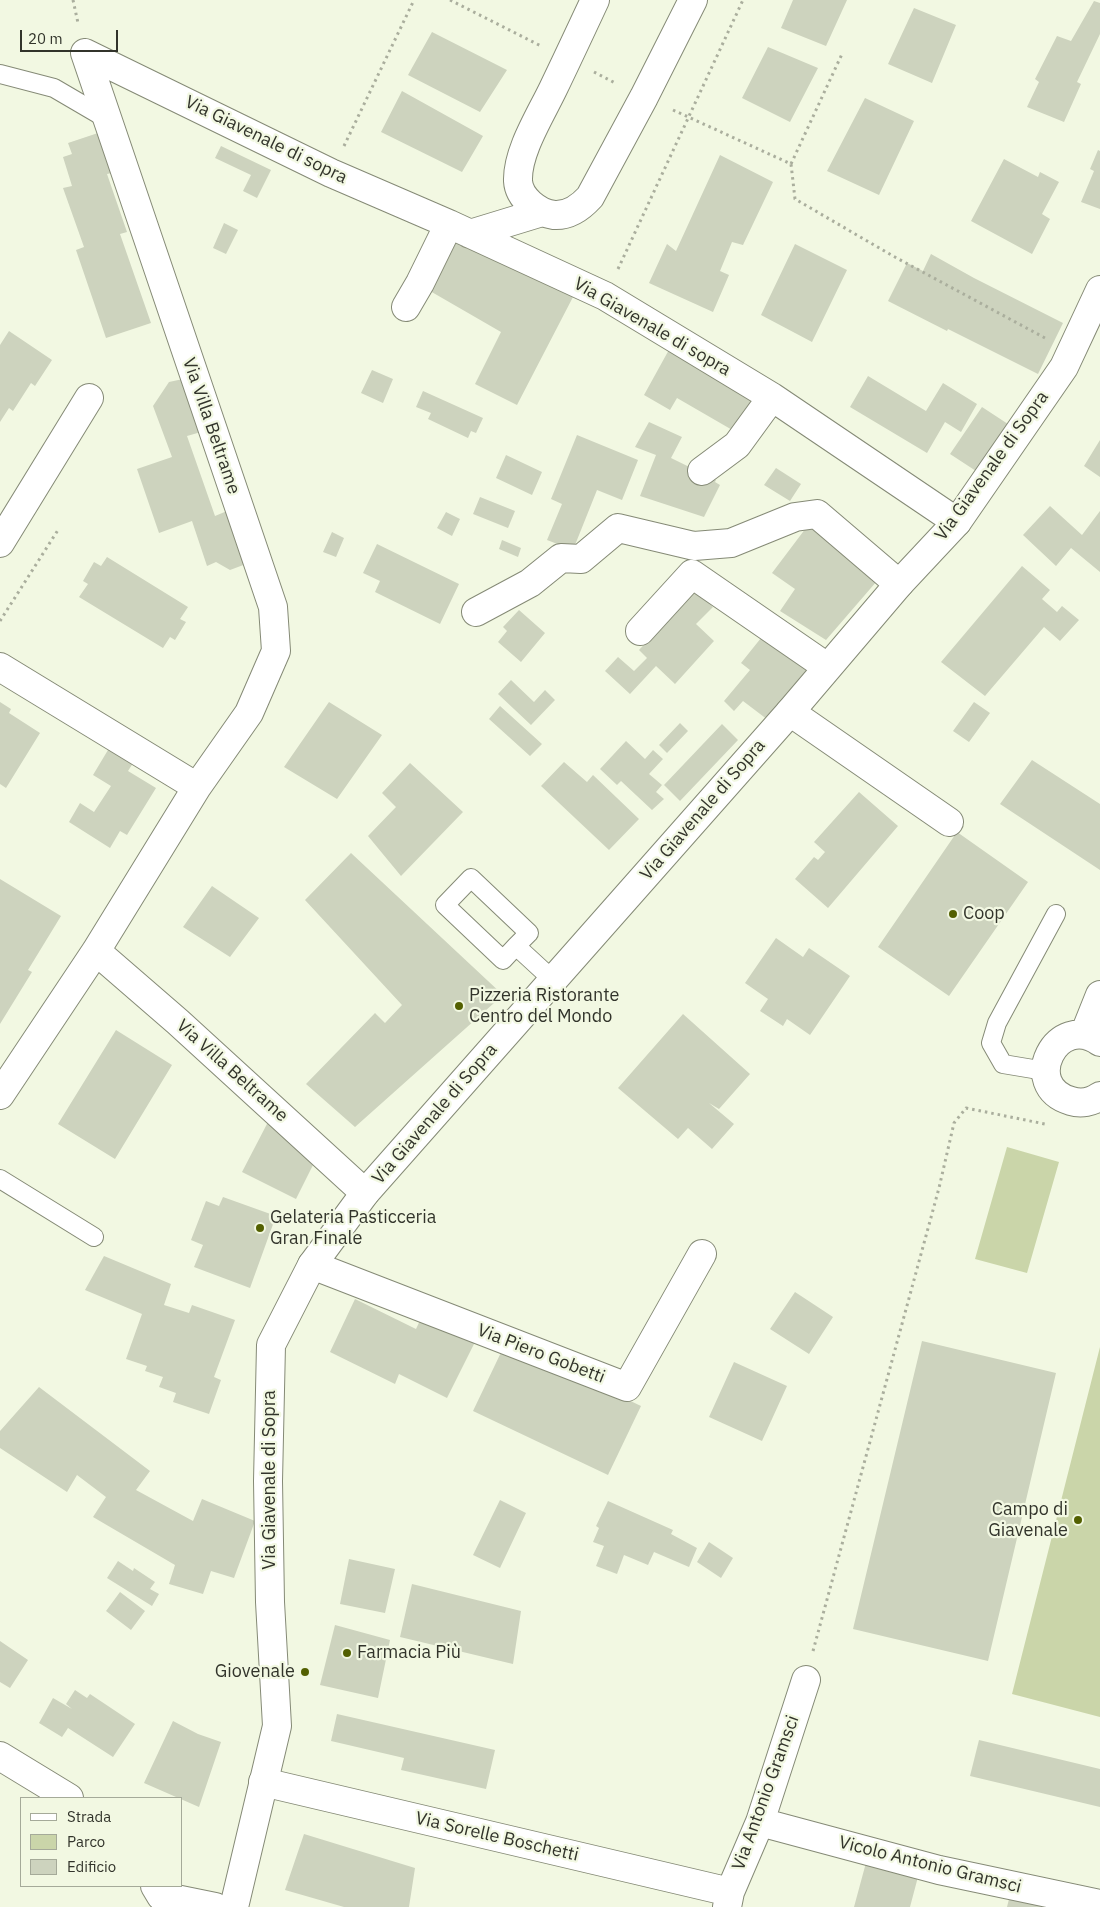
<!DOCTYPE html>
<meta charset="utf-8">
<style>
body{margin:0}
#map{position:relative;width:1100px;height:1907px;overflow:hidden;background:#f2f8e2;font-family:"IBM Plex Sans",sans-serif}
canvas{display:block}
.legend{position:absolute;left:20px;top:1797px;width:162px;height:90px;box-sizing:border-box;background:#f2f8e2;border:1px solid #a5aa99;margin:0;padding:6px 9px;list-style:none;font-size:15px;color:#32342b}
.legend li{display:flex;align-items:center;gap:10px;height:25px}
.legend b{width:25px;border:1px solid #a5aa99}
.scale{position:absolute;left:20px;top:30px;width:98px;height:22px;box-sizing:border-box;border:2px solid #32342b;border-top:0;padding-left:6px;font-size:15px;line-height:18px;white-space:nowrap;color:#32342b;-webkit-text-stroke:4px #f2f8e2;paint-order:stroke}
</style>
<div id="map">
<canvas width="1100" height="1907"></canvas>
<ul class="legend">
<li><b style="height:6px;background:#fff"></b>Strada</li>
<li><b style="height:14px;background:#cad5a9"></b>Parco</li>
<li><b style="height:14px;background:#cdd3be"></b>Edificio</li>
</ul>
<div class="scale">20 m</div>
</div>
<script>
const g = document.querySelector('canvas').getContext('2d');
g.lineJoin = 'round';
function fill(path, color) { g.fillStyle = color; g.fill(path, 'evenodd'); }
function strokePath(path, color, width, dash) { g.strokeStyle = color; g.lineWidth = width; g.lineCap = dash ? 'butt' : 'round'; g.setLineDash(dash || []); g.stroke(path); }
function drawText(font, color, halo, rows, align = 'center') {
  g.font = font + ' "IBM Plex Sans",sans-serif'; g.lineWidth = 4.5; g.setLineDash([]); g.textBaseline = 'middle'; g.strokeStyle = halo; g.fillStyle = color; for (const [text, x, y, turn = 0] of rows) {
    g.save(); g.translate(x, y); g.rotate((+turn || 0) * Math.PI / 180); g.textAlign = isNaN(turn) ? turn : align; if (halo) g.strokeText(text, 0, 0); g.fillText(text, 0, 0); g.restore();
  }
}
fill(new Path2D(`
 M1007,1147L1059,1162L1027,1273L975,1259Z
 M1100,1347V1717L1012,1694Z`), '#cad5a9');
fill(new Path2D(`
 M793,0H847L826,46L781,28Z
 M1094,1L1100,3V34L1077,82L1081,84L1064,122L1027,107L1039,82L1035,79L1057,36L1071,41Z
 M914,8L956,25L932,83L888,64Z
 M432,32L507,70L480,112L408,75Z
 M768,47L818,68L790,122L742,98Z
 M402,91L483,136L462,172L381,132Z
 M865,98L914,121L879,195L827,171Z
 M98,133L112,173L107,174L127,232L120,234L151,323L106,338L76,250L84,247L63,188L72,186L63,157L72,154L68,143Z
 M221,146L271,170L257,198L243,191L251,175L215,158Z
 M1098,150L1100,151V209L1081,202L1094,171L1090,169Z
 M720,155L773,182L743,245L732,242L720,271L729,275L713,312L649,283L667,244L676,251Z
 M1004,159L1038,177L1040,172L1059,182L1042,214L1050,219L1032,254L971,221Z
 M224,223L238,230L226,254L213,248Z
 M459,236L573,297L517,405L475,384L501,332L430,291Z
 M795,244L847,270L812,342L761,315Z
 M931,254L974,278L1063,323L1038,374L948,329L947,331L888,301L907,263L923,271Z
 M681,328L766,377L734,431L677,398L670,410L644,395Z
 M9,331L52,360L35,386L31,383L13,411L9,408L0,422V345Z
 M372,370L393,379L383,403L361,393Z
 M868,376L926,411L943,383L977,404L961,432L945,422L927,453L850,407Z
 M183,379L201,432L187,436L215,516L227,511L246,564L230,570L216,562L207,566L192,521L159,533L137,469L172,457L153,406L169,382Z
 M423,391L483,418L476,433L471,431L468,438L428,419L431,413L416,407Z
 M982,407L1011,426L992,455L988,452L976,471L950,454Z
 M649,422L682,437L671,458L716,480L715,482L720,485L704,517L640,496L656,455L635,447Z
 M577,435L638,460L622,500L597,490L573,550L547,540L562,504L551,499Z
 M1100,440V477L1084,466Z
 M506,455L542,472L532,495L496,478Z
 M776,468L801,484L790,501L764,485Z
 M480,497L515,511L508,528L473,514Z
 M1050,506L1082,535L1100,511V572L1071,548L1056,566L1023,535Z
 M446,512L460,519L452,536L437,528Z
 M815,516L883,574L826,640L780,611L795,589L772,573Z
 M332,532L344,538L336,557L323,552Z
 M502,540L521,548L518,557L499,549Z
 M377,544L459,584L440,624L375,592L380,581L363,573Z
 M107,557L188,607L180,619L186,622L175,640L170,637L163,648L79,597L88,584L83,581L94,562L101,566Z
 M1022,566L1050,590L1042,599L1057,612L1062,606L1079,620L1060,641L1044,627L985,696L941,662Z
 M695,590L713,607L696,624L714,641L675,684L656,666L630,694L605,671L618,657L634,671L647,658L639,650Z
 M519,610L545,633L521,662L498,642L507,631L503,627Z
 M765,633L809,673L768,720L743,701L734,711L724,701L750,670L741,663Z
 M511,680L534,702L545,690L555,700L531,725L498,694Z
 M0,702L11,709L9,713L40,733L6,788L0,784Z
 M329,702L382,735L337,799L284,767Z
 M974,702L990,713L969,742L953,731Z
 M500,706L542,744L530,756L489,719Z
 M680,723L688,731L667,753L659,745Z
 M722,724L738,740L680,801L664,785Z
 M626,741L645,759L653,750L663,759L649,774L662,785L656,792L664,799L652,810L621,781L617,785L600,769Z
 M111,745L135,760L128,771L156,788L127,835L120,831L110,848L69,822L80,803L94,812L111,786L93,775Z
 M1032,760L1100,804V870L1000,804Z
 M564,762L587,782L593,775L639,819L609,850L541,786Z
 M410,763L463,812L401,876L368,836L396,807L382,793Z
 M859,792L898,826L828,908L795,879L814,857L818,860L825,852L814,842Z
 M957,832L1028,882L949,996L878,947Z
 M351,853L503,995L355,1127L306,1084L375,1013L385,1023L402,1005L305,900Z
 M0,879L61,916L28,970L32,972L0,1024Z
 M212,886L259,918L230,957L183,927Z
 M776,938L803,957L809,948L850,976L810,1035L787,1019L783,1026L760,1011L768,999L745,983Z
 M683,1014L750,1074L719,1109L709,1103L734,1124L712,1149L688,1128L678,1139L618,1088Z
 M116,1030L172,1065L115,1159L58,1124Z
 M268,1122L321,1149L296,1199L242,1172Z
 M223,1197L276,1216L250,1288L194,1267L203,1245L191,1240L206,1201L219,1206Z
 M104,1256L171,1284L164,1305L189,1313L192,1305L235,1320L214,1377L221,1380L209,1414L173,1402L176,1393L159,1387L163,1377L145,1371L147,1366L126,1359L142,1314L85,1290Z
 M795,1292L833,1317L809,1354L770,1329Z
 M355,1299L416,1329L425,1310L478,1336L447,1398L399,1374L395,1384L330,1352Z
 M922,1341L1056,1373L988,1661L853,1629Z
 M506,1342L641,1406L608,1475L473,1411Z
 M734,1362L787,1386L762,1441L709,1417Z
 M39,1387L150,1471L136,1490L193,1521L202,1499L255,1521L234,1578L211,1571L203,1594L169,1584L175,1565L93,1517L106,1497L77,1475L67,1492L0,1448V1431Z
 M500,1500L526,1513L500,1568L473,1555Z
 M608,1501L673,1530L671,1534L697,1548L689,1567L654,1552L648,1565L624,1555L617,1574L596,1566L604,1546L593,1542L599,1528L596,1526Z
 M709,1542L733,1558L721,1578L697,1562Z
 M349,1559L395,1569L385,1613L340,1604Z
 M118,1561L133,1571L134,1568L155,1582L150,1589L159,1594L152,1606L107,1578Z
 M412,1584L521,1611L513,1664L400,1637Z
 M120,1592L145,1611L131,1630L106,1611Z
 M335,1625L390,1640L378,1698L320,1685Z
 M0,1641L28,1660L10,1688L0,1682Z
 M75,1690L87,1698L90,1694L135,1724L113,1757L68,1728L62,1737L39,1723L53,1698L72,1709L66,1704Z
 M337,1714L495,1750L486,1789L401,1770L404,1758L331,1741Z
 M173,1721L198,1734L221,1742L199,1807L144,1783Z
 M979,1740L1100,1769V1807L970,1776Z
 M304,1834L415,1868L409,1907H344L285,1890Z
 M867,1859L919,1873L910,1907H854Z
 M1011,1891L1066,1907H1007Z`), '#cdd3be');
const lane = new Path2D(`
 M0,74L54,88L107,119
 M516,946L503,960L445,905L471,878L529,933L516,946L553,980
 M1045,1071L1003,1064L991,1043L997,1023L1056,914
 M0,1179L94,1237`);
const street = new Path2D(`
 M595,0C581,30 567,60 553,89C540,116 517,152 518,181C519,198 538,213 554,215C569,216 580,208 590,197L644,97L693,0
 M85,53L331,173L449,224L605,296L772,397L957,522
 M470,234L542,212
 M406,307L420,283L449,224
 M702,471L737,445L772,397
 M0,543L89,398
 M476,612L530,583L561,558L581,559L618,528L694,546L731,543L795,517L817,514L899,584
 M640,631L692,574L827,667
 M0,667L197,787
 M790,712L949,822
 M96,951L178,1022L365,1193
 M1084,1035L1100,995
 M1100,1042C1057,1011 1019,1086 1071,1101C1081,1104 1092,1102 1100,1096
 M0,1095L96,951L197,787L249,713L276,651L273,607L85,53
 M312,1265L627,1387L702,1254
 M0,1756L69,1798
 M263,1782L730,1892
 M760,1822L939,1870L1100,1904
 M155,1886L161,1896L215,1907
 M727,1907L730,1892L760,1822L806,1680`);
const secondary = new Path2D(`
 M234,1907L277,1726L270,1602L268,1481L271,1345L312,1265L365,1193L790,712L899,584L957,522L1064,367L1100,290`);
strokePath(lane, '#858a76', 20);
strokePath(street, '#858a76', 30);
strokePath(secondary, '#858a76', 30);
strokePath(new Path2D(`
 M73,0L78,23
 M450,0L541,46
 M594,72L617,84
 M673,110L791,164L795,199L893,256L1045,338
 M344,146L414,0
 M791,164L842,54
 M618,269L743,0
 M0,621L58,530
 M813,1651L939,1188L954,1123L966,1108L1045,1124`), '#aaae9d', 3, [2.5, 4]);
strokePath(lane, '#fff', 18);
strokePath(street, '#fff', 28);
strokePath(secondary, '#fff', 28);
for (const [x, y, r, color] of [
 [953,914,5,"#536001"],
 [459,1006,5,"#536001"],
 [260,1228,5,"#536001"],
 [1078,1520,5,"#536001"],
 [347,1653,5,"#536001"],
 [305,1672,5,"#536001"]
]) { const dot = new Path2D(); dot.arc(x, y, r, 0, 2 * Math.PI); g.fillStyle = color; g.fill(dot); strokePath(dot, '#f2f8e2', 2); }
drawText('18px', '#32342b', '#f2f8e2', [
 ["Via Giavenale di sopra",266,140,26],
 ["Via Giavenale di sopra",652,327,30],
 ["Via Villa Beltrame",211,426,71],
 ["Via Giavenale di Sopra",992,466,-54],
 ["Via Giavenale di Sopra",703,810,-49],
 ["Via Villa Beltrame",232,1071,42],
 ["Via Giavenale di Sopra",435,1114,-49],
 ["Via Piero Gobetti",541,1354,21],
 ["Via Giavenale di Sopra",270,1480,-90],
 ["Via Antonio Gramsci",766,1793,-70],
 ["Via Sorelle Boschetti",497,1837,13],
 ["Vicolo Antonio Gramsci",930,1865,14]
]);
drawText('18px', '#32342b', '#f2f8e2', [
 ["Coop",963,914],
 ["Pizzeria Ristorante",469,996],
 ["Centro del Mondo",469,1017],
 ["Gelateria Pasticceria",270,1218],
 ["Gran Finale",270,1239],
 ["Campo di",1068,1510,"right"],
 ["Giavenale",1068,1531,"right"],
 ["Farmacia Più",357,1653],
 ["Giovenale",295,1672,"right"]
], 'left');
</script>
